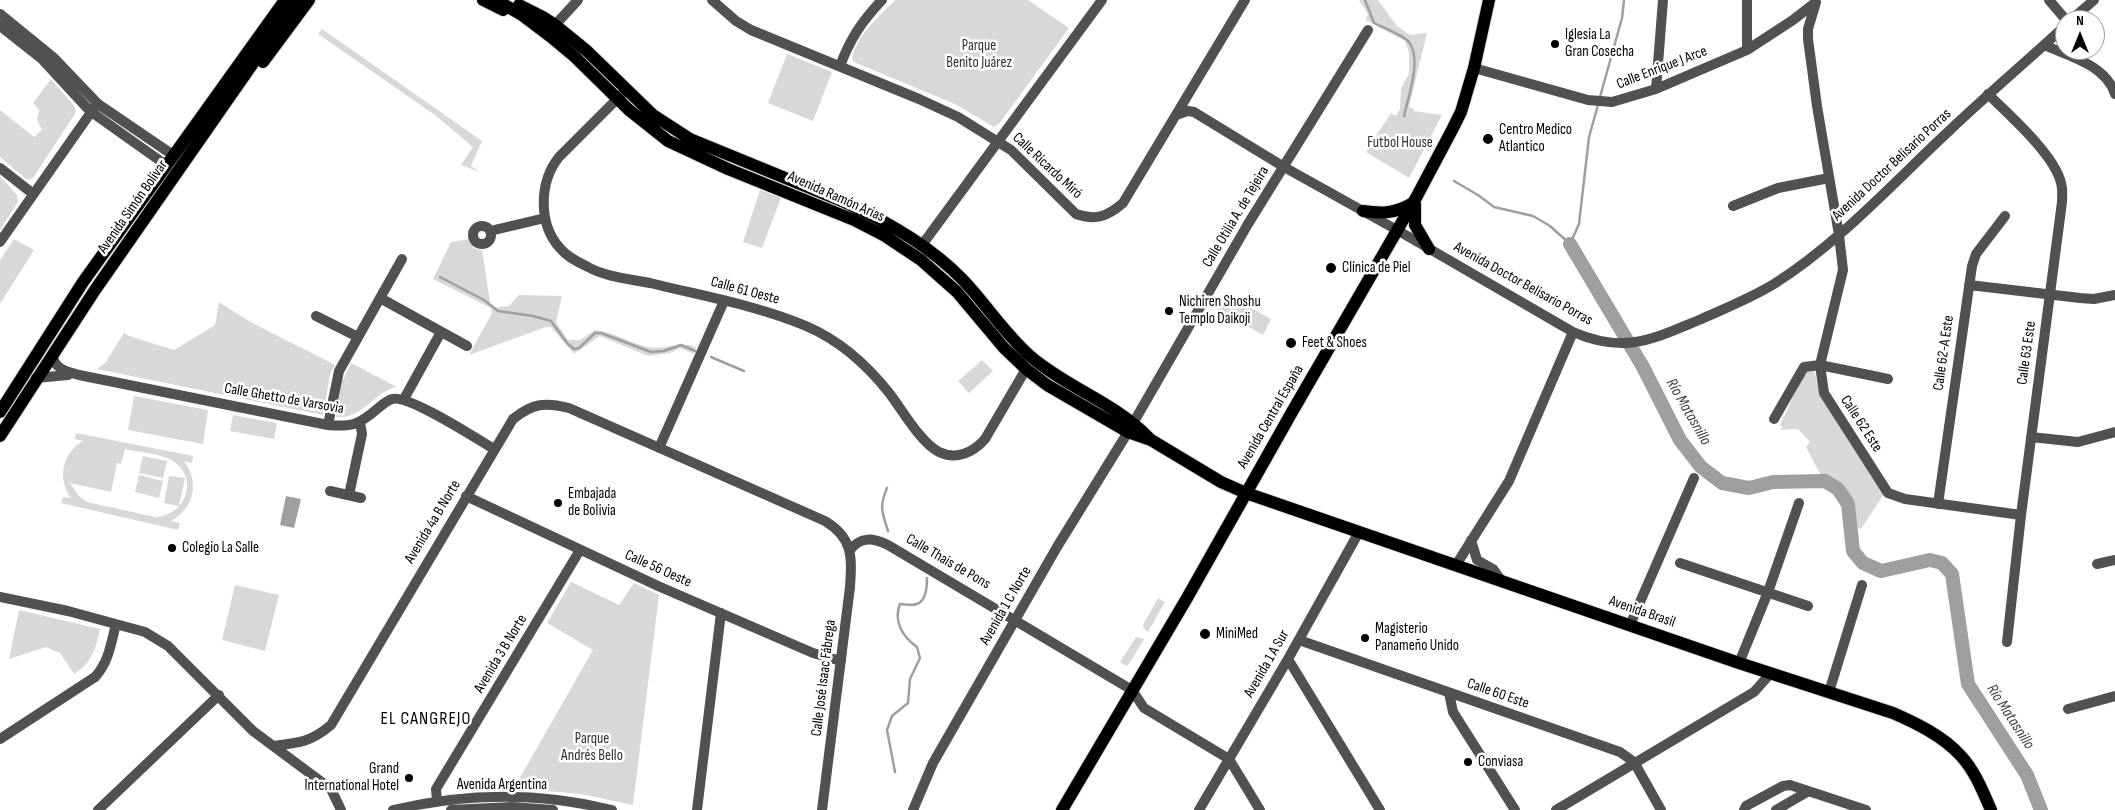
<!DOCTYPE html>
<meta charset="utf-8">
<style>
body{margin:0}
#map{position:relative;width:2115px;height:810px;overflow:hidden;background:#fff;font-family:"Sofia Sans Condensed",sans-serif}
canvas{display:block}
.north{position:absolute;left:2055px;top:10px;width:50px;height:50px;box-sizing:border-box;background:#fff;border:1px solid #999;border-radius:50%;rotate:0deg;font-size:14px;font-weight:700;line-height:20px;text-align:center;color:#000}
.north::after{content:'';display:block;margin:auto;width:18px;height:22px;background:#000;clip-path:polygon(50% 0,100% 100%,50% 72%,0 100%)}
</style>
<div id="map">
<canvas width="2115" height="810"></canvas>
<div class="north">N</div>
</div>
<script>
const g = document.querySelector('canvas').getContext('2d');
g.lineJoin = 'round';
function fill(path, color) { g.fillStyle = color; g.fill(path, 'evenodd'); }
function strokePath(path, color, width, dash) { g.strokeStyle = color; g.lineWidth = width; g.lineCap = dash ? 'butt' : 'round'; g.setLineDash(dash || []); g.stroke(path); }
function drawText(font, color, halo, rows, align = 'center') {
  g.font = font + ' "Sofia Sans Condensed",sans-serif'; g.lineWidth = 5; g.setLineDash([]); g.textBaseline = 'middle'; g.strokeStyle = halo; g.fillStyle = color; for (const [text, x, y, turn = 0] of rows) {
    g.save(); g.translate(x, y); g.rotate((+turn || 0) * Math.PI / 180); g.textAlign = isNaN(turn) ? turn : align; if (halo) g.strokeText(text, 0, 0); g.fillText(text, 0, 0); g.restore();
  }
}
fill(new Path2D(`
 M895,0H1028L1069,28L999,124L994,127L955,104L856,63L852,60C855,36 879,17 895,0Z
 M1359,0H1378L1397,26L1410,35L1427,33L1409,107L1414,109V111L1442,115L1409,178L1366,152L1391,113L1396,116L1400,109L1401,88L1409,74V52L1405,41L1366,20L1368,14Z
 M322,29L482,141L471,166L480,172L461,165L473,147L435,115L318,34Z
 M787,54L832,72L813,121L768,103Z
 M51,79L75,107V114L33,178L27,180L0,157V110L34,137L42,130L37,120L39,110L33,103Z
 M0,176L17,195L18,202L0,230Z
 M760,190L781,198L762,248L743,242Z
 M14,239L34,250L0,304V260Z
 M470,239C472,246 474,250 482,250L491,308L509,306L519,295L562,296L556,322L568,340H580L595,330C616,332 632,345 650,347C668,350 678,340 696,347L694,354L680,348L670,353L648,356L600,336L574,354L551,327H546L469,355L492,313L491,308L433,279L451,242Z
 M1226,294L1271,319L1263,335L1217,309Z
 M219,302C255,327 296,344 335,365L330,374L323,415L97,369L105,363L124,333L129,336L174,350L215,325Z
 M982,360L993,371L969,393L958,381Z
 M351,363L397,387C373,392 362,420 336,417L342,382Z
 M1814,369L1818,387L1884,494L1861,529L1847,521L1845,505L1837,492L1826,485L1806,447L1810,442L1798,429L1779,430L1783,427L1780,425L1803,376L1807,371Z
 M134,396L208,410L203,444L128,430Z
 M233,415L277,423L274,439L230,431Z
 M76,433L193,456L192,463L184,461C200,482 194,509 171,521L180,523L178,530L61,503L63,497L71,498C57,479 62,453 83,441L75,439ZM125,449C141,453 165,453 177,464C199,484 182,517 155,517L87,502L78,495L70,483L111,492L117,463L121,464Z
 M143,456L167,461L163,478L139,473Z
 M139,475L163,481L159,498L135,492Z
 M169,476L185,478L179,506L164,503Z
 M571,582L619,605L634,583L659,595L633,805L581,794L514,788L593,650L547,623Z
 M235,585L279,595L265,651L222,640Z
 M1158,598L1165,602L1148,632L1143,627V625Z
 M19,610L100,629C96,648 92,663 74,674L60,653L46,647L9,659Z
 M1136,637L1144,639L1129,664L1126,666L1120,662Z`), '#d8d8d8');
fill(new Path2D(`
 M286,496L301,499L294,528L280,525Z`), '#9f9f9f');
strokePath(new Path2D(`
 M1365,0L1374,23C1382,27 1402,35 1408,41C1423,57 1408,97 1404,116
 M1600,97L1622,18L1624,0
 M1454,181L1478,195L1494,207L1533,216L1550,226L1570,244L1579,224L1589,137L1598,105
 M440,277L484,300L498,311L533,316L551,321L567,343L574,349L579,348L595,333H601L651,352L664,351L681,345L695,351
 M711,357L744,371
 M887,488C879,507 882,512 888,531
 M895,772L887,730L892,716L908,703L910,679L920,658L917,647C903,637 893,622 900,604C905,604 912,606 917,604C926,601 927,587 927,578`), '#9f9f9f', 2.5);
strokePath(new Path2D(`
 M1570,244L1643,367L1680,440L1701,467L1722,483L1749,488L1773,482L1825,481L1838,489L1848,504L1853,551L1863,563L1881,571L1930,560L1942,563L1952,574L1968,684L2027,775L2041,810`), '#9f9f9f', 14);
const major = new Path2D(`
 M483,0L503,10
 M496,0L522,15L551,37L575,57L629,110L668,141L728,169L854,220L885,236L921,260L957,292L1004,348L1026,369L1047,385L1128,432L1151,440L1221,482L1246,493L1739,663L1893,713C1916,723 1943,736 1961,756C1975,771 1983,792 1991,810
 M519,5L543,17L555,25L587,51L653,115L690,139L844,202C886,221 929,245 962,279C986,304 1004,333 1030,356C1067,388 1116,403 1149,438
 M263,62L309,0
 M1415,204V225L1429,249
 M1363,211C1383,214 1396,213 1413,203
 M0,412L83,282L285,0
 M0,436L95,290L297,0
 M1062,810L1187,598L1292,412L1417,196L1452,130L1461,112L1474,68L1489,0`);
strokePath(major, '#dbdbdb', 14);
strokePath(new Path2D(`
 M712,0L736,21L751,30L919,99L958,117L1011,150L1076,214C1096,221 1108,216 1123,203L1245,0
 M1747,0V50
 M2049,0L2066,20
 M1816,2L1808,29V39L1817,106L1839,235L1843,270L1820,365L1824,393L1888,493L1905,499L2021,515
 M0,14L54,58L98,104L173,155
 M2071,20L2094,0
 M555,25L578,0
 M0,26L42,59L90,111L166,165
 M2044,45C2069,56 2106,65 2115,94
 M840,66C850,39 862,21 882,0
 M1474,68L1588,100L1612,102L1656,89L1747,50L1793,20L1816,2
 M1656,89L1663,0
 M622,94L559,157C539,182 538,224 560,248C567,257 578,262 588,267C606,277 630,279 650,283C702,296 756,305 806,326C839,340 868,366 890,394C902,410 921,443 939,452C956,460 973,453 985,439L1026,369
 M1988,94C2009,115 2055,155 2061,183C2063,189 2062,196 2062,202L2021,515L2007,642
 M1176,115L1188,111L1194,112L1284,167L1397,230L1573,332C1624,354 1651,340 1699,320C1724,309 1751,298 1774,284C1838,244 1895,181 1950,130C1988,94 2027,61 2065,26
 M0,168L32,193
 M1733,206L1778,188L1829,178
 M473 235a9 9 0 1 1 18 0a9 9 0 1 1-18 0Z
 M490,231L545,218
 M0,242L94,108
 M922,245L1102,0
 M1969,285L2080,298L2094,299L2115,295
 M380,298L467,346
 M316,316L358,337
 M52,355C56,370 65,371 79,375L328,425C351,427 359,425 377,409C382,405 386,401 392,399C408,394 477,439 494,449
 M36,378L68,375
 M404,399L441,332
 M1774,419L1804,367L1820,365L1888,379
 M328,425L339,371L402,259
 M2031,437L2078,442L2115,432
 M659,448L724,301
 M330,491L361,498
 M349,495L362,434L360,422
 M466,496L658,586L813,653L841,661
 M1938,504L1972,266L1976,254L2005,216
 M1471,540L1477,560L1493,569L1501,580
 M850,550C861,536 873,538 888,545L1132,690L1144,708L1229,759L1260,810
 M1680,563L1808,606
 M2097,564L2115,560
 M1456,565L1509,481L1573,332
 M0,597L68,611L145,632L168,646L253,731L331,789L341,810
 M1630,625L1694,478
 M1299,640L1620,752L1634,762L1661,810
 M1288,659L1380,810
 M1739,663L1768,592L1799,503
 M1829,692L1862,585
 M1449,693L1453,712L1515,810
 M2068,709L2115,696
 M0,739L95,677C109,662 111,643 116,624
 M273,746C299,743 311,742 331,725L513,419C533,403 545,402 569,408L825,521C853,538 852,556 850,587L822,810
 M437,801L436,789L580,550
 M98,810L219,695
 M393,810C465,793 540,792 612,810
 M451,810L512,807L553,810
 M697,810L721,613
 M913,810L933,763L1057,547L1128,432L1248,224L1368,30
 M1199,810L1288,659L1359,532
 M1556,810L1754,692L1771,673
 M1744,810L1746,806L1783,786L1790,785L1866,810
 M1776,810L1807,792`), '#515151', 10);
strokePath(major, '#000', 12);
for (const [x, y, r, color] of [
 [1555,44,5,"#000"],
 [1488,139,6,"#000"],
 [1331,268,6,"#000"],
 [1169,311,5,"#000"],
 [1291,343,6,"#000"],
 [558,503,5,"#000"],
 [172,548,5,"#000"],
 [1205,634,6,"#000"],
 [1365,638,5,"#000"],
 [1468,762,5,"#000"],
 [409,778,5,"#000"]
]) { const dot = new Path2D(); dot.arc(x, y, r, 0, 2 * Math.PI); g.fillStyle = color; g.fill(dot); strokePath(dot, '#fff', 2); }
drawText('15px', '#000', '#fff', [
 ["Iglesia La",1565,35],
 ["Gran Cosecha",1565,52],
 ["Centro Medico",1499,130],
 ["Atlantico",1499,147],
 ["Clínica de Piel",1342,268],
 ["Nichiren Shoshu",1179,302],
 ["Templo Daikoji",1179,319],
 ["Feet & Shoes",1302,343],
 ["Embajada",568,494],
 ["de Bolivia",568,511],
 ["Colegio La Salle",182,548],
 ["Magisterio",1375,629],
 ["Panameño Unido",1375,646],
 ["MiniMed",1216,634],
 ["Conviasa",1478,762],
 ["Grand",399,769,"right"],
 ["International Hotel",399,786,"right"]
], 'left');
drawText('15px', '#2f2f2f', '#fff', [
 ["Parque",979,46],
 ["Benito Juárez",979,63],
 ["Futbol House",1400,143],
 ["Parque",592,739],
 ["Andrés Bello",592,756]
]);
drawText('15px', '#000', '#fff', [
 ["Calle Enrique J Arce",1662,68,-21],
 ["Avenida Doctor Belisario Porras",1892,165,-43],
 ["Calle Ricardo Miró",1047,166,43],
 ["Avenida Ramón Arias",836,197,24],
 ["Avenida Simón Bolívar",133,207,-55],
 ["Calle Otilia A. de Tejeira",1236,217,-59],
 ["Avenida Doctor Belisario Porras",1523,284,29],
 ["Calle 61 Oeste",745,291,15],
 ["Calle 62-A Este",1944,353,-82],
 ["Calle 63 Este",2027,353,-82],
 ["Calle Ghetto de Varsovia",284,399,10],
 ["Avenida Central España",1271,417,-60],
 ["Calle 62 Este",1861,424,57],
 ["Avenida 4a B Norte",433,522,-59],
 ["Calle Thais de Pons",948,562,30],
 ["Calle 56 Oeste",658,569,24],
 ["Avenida 1 C Norte",1006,606,-60],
 ["Avenida Brasil",1642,612,19],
 ["Avenida 3 B Norte",501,654,-59],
 ["Avenida 1 A Sur",1267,664,-60],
 ["Calle José Isaac Fábrega",824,678,-83],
 ["Calle 60 Este",1498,694,19],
 ["Avenida Argentina",502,785]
]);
drawText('italic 16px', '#404040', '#fff', [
 ["Río Matasnillo",1688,412,60],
 ["Río Matasnillo",2010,717,57]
]);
g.letterSpacing = '1px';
drawText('18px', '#000', '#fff', [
 ["EL CANGREJO",426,719]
]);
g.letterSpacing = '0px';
</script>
